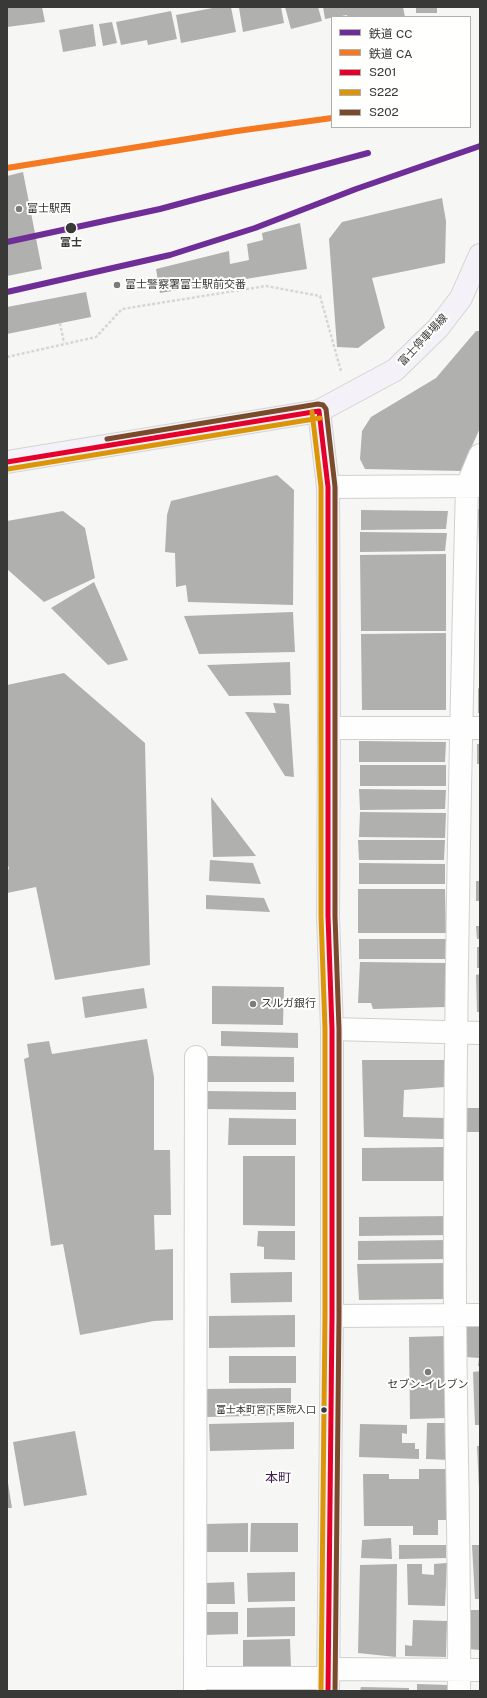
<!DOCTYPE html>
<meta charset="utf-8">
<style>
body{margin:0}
#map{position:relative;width:487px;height:1698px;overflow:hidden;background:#f6f7f5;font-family:"Public Sans","Noto Sans JP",sans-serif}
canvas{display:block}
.frame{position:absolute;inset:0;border:8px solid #393937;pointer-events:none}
.legend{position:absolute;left:331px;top:16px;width:140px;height:112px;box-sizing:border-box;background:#fffffe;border:1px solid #b0b0ae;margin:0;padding:5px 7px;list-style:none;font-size:12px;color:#393937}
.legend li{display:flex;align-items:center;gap:8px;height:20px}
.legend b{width:20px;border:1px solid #b0b0ae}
</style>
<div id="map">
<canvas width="487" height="1698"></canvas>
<div class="frame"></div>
<ul class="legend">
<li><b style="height:5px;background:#6f2d98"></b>鉄道 CC</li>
<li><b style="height:5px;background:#f47921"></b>鉄道 CA</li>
<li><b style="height:5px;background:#e4002b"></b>S201</li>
<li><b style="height:5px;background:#da9608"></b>S222</li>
<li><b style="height:5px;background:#7a4b2a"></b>S202</li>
</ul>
</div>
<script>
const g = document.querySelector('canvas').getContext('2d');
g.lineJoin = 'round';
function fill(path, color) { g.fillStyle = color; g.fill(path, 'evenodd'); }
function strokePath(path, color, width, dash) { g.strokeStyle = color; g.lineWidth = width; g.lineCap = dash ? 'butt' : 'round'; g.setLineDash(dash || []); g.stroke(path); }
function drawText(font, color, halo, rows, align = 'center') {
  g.font = font + ' "Public Sans","Noto Sans JP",sans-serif'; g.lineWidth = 4; g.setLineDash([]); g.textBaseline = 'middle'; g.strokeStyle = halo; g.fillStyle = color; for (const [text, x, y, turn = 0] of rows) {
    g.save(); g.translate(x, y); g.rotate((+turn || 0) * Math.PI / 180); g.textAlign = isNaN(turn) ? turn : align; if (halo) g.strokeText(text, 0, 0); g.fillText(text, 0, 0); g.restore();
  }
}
fill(new Path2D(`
 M7,7H42L45,22L7,27Z
 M218,7H231L236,32L181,43L176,15Z
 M246,7H281L284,23L243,32L239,8Z
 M285,7H318L322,21L291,29Z
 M323,7H403L405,17H347V15L325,19Z
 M416,7H437V13H416Z
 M171,11L177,39L148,45L147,40L121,45L116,22Z
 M112,22L117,43L103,46L99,24Z
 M93,24L96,46L63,52L59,30Z
 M23,172L42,269L7,276V176Z
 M442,198L446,221L445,263L372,278L385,328L358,348L337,347L329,239L342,222Z
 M300,223L307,269L160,293L156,269L229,251L230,264L249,260L247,244L263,240L262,233Z
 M86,292L91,317L7,334V307Z
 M476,331H480V428L461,471L365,469L360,459L362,431L371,417L436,378Z
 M277,475L294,490L293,605L188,602L186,585L176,587L175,553L165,552L167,515L171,501Z
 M478,509H480V545H479Z
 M361,510L448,511L446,529L361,530Z
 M63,511L85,528L95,578L44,602L7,569V521Z
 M360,532L447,533L445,551L360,552Z
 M446,554V631H361L360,555Z
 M94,582L128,660L108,665L51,608Z
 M293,612L295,652L199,654L184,616Z
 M446,633V710H362L361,634Z
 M290,662L291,695L229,696L207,665Z
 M64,673L145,743L150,965L55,980L36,887L7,893V870L9,869L7,861V685Z
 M478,688L480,689V713H478Z
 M273,703L289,704L294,777L285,776L245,712L276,713Z
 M359,741L446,742L445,762H359Z
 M477,744H480V764H477Z
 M360,765H446V786H360Z
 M359,789L446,790L445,809L360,810Z
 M211,797L256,856L213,857Z
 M360,812L446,813L445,838L359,837Z
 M358,840H445L444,860H359Z
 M210,860L253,863L261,884L209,881Z
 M359,863L445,864V884H359Z
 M476,881H480V901H476Z
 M358,889H445L446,933H358Z
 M206,895L264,898L270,912L206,909Z
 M476,926H480V939H477Z
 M359,939H446L445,959H359Z
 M477,947H480V968H477Z
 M360,962L446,963L445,1007L373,1009L371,1003H358Z
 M480,974V1012H477L476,975Z
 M212,986L284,987L283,1025L212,1024Z
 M144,988L147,1008L85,1018L82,997Z
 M221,1031L298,1033V1048L221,1046Z
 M147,1039L154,1077V1150H170L171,1215H154L155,1250L173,1249V1320L154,1321L80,1335L63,1244L51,1246L24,1059L29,1057L27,1044L49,1041L52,1054Z
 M206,1056L294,1057V1082H205Z
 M362,1060H447L445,1087L404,1090L403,1117L446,1118L445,1139L364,1137Z
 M205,1091L296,1092V1110L204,1109Z
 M466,1108H480V1132H466Z
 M229,1118L296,1119V1145H228Z
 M448,1147V1181H362V1148Z
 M243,1156H295V1226L243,1225Z
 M451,1216V1235L359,1236V1217Z
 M258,1231H295V1260L264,1259V1247L257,1246Z
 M450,1240V1259L358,1260V1241Z
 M449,1263L448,1299L359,1300L357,1264Z
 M292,1272V1302L231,1303L230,1273Z
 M295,1315V1347L209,1348V1316Z
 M464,1326L480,1327V1366H478L479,1358L466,1357Z
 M447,1336L448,1418L410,1419L409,1337Z
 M229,1356H296V1383H229Z
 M480,1371V1425H475L473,1372Z
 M291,1388V1415L207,1417V1389Z
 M294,1422V1449L210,1451L209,1424Z
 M427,1423H451L450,1460L426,1459Z
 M360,1424L407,1425V1434L402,1433V1443H415V1449H419V1459L359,1457Z
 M75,1431L87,1495L24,1506L13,1442Z
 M477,1446H480V1489H479Z
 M419,1469H448L449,1520H438V1535H413V1526H364L363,1474H389V1479H419Z
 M8,1483L12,1508H7V1484Z
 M248,1523V1552H206L205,1524Z
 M251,1523H298V1552H250Z
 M391,1538L392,1559L361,1558L362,1540Z
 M399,1545H446V1558L399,1559Z
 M472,1545H480V1599H475Z
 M447,1563L445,1606L408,1605L407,1564H422V1574L434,1575V1564Z
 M397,1564L396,1657L358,1653L360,1565Z
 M295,1572V1601L248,1602L247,1573Z
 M234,1582L235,1604H206L205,1583Z
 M295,1607V1636L247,1637V1608Z
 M468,1610H480V1650L467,1649Z
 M204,1612H238V1634L204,1635Z
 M413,1620L447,1621L446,1657L405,1656V1645L412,1646Z
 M290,1639L291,1668L243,1669V1640Z
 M417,1684L449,1685V1691H417Z
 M361,1687L409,1688V1691H360Z`), '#b0b0af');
const minor = new Path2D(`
 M328,487L480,486
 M329,728H480
 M332,1029L480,1033
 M332,1316L480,1315
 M328,1669L480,1670
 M195,1678H328
 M195,1691L196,1057
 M459,1691C460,1566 456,1441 455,1315C454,1039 460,762 467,486L480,455`);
const major = new Path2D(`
 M319,411L328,487L329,728L328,916L332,1029V1316L328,1691
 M7,462L319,411L395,370L438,328L461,298L480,255`);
strokePath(minor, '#d0d0ce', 24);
strokePath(major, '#d4d4d3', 24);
strokePath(new Path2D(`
 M60,323L64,343
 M7,357L96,337L122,309L266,286L320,296L341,371`), '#d6d6d5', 2.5, [3, 2]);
strokePath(minor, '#fefefe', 22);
strokePath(major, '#f5f1f8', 22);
strokePath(new Path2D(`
 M319,411L328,487V916L332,1029V1316L328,1691
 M7,462L319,411`), '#e4002b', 5);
strokePath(new Path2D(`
 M312,412L321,487V916L325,1029V1316L321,1691
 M8,469L320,418`), '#da9608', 5);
strokePath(new Path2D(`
 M107,439L318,404L323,405L326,409L335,487V916L339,1029V1316L335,1691`), '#7a4b2a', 5);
strokePath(new Path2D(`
 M7,242L160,209L368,153
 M7,292L170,255L255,228L356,189L480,146`), '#6f2d98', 6);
strokePath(new Path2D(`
 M7,168L237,131L332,118`), '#f47921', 6);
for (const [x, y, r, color] of [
 [19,209,4,"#7b7c7a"],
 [71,228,6,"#393937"],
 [117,285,4,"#7b7c7a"],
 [253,1004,4,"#7b7c7a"],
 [428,1372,4,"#7b7c7a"],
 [324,1410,3.5,"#393937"]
]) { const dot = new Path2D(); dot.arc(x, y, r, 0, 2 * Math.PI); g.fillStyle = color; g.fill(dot); strokePath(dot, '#fffffe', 1.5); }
drawText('10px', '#393937', '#fffffe', [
 ["富士本町宮下医院入口",316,1410]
], 'right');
drawText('11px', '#393937', '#fffffe', [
 ["富士駅西",27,209],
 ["富士警察署富士駅前交番",125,285],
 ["スルガ銀行",261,1004],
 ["セブン-イレブン",428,1385,"center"]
], 'left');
drawText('bold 11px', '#393937', '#fffffe', [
 ["富士",71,243]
]);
drawText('11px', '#393937', '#fffffe', [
 ["富士停車場線",423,340,-47]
]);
drawText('13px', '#3f1a50', '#fffffe', [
 ["本町",278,1478]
]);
</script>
